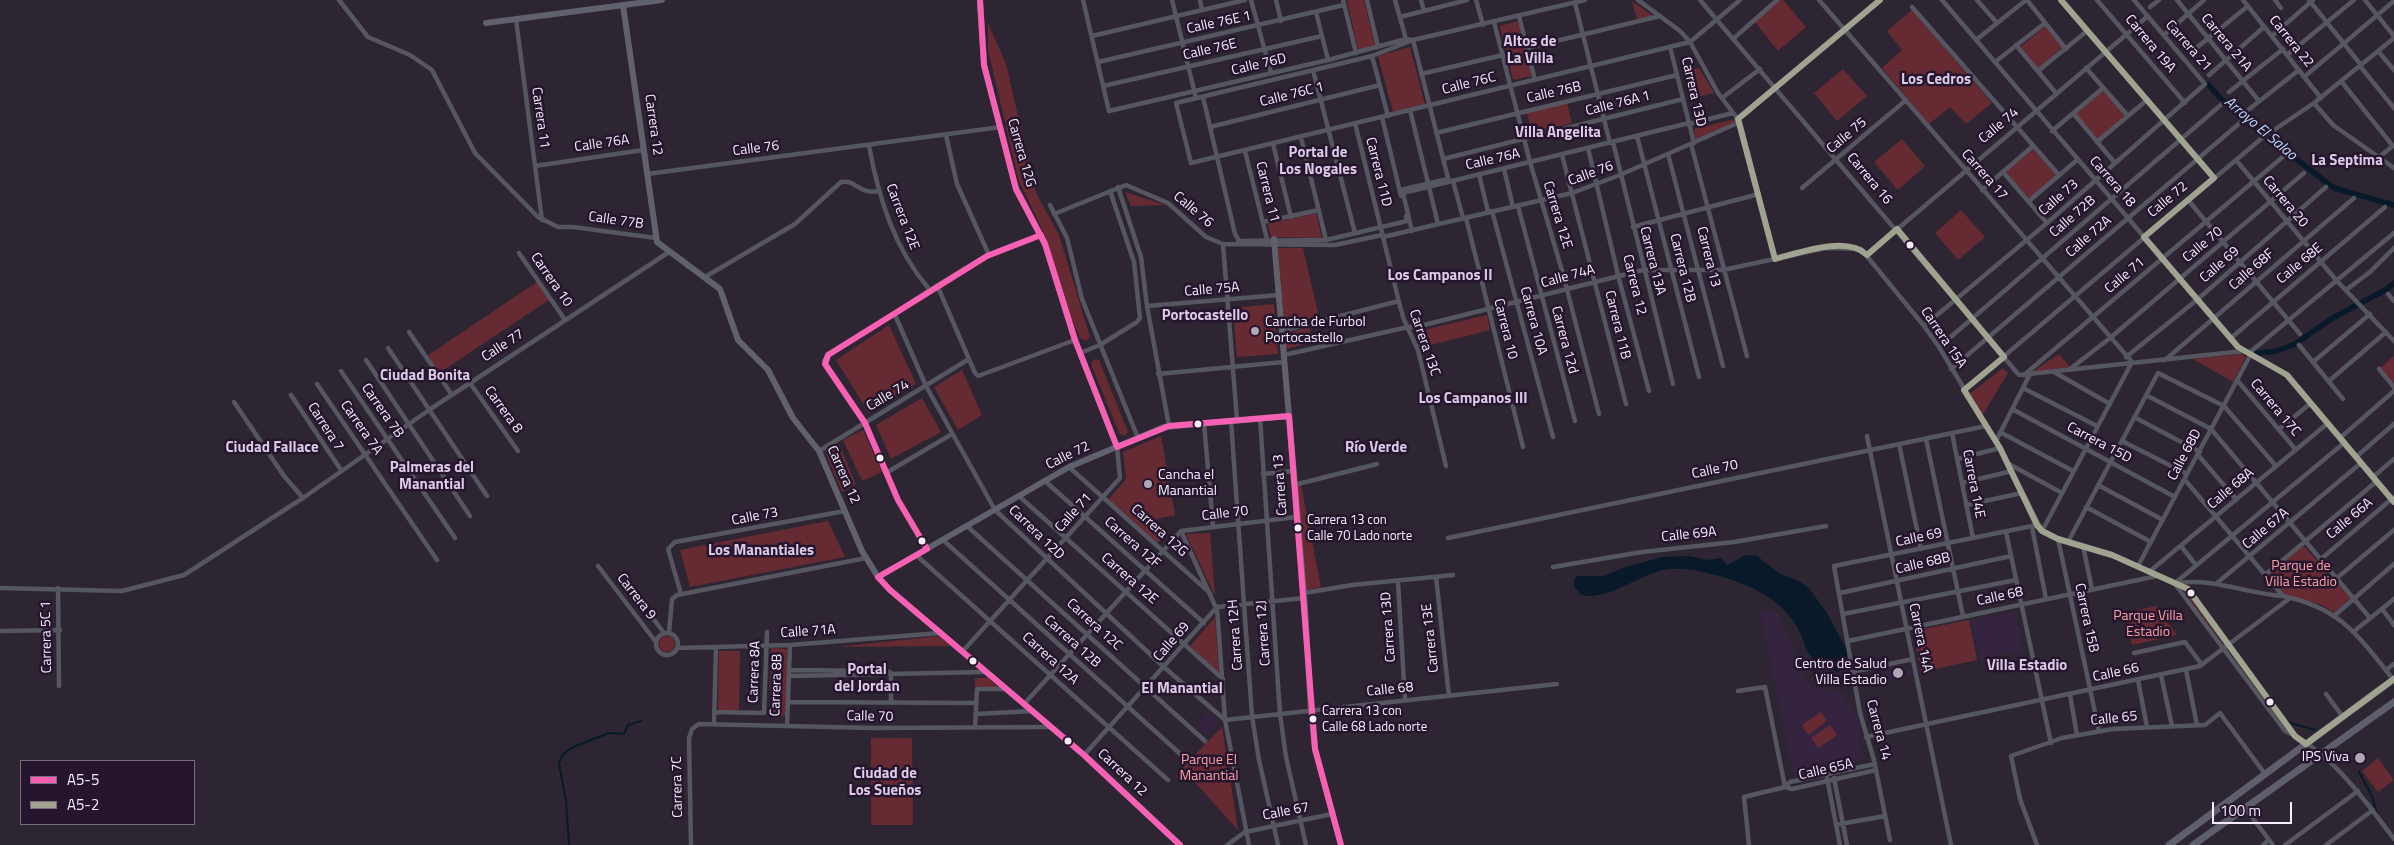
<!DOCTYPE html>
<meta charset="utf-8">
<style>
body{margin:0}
#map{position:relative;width:2394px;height:845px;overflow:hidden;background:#2d2632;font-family:"Titillium Web",sans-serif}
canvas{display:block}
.legend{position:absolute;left:20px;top:760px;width:175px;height:65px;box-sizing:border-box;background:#25162e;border:1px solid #796c81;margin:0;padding:6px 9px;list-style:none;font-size:15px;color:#f7edfd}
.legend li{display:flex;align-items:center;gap:10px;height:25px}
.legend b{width:25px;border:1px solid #796c81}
.scale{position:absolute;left:2212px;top:802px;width:80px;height:22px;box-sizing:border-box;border:2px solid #f7edfd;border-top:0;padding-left:6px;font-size:15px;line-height:18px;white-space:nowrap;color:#f7edfd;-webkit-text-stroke:4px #25162e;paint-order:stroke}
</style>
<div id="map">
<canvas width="2394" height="845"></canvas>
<ul class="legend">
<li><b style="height:6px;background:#f860b3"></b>A5-5</li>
<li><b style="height:6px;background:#9fa38f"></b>A5-2</li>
</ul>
<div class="scale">100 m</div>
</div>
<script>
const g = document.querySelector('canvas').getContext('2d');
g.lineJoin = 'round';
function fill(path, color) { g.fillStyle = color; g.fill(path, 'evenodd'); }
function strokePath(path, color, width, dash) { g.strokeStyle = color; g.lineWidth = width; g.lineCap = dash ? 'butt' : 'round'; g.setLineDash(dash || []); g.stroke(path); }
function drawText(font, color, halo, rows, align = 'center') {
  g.font = font + ' "Titillium Web",sans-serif'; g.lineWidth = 5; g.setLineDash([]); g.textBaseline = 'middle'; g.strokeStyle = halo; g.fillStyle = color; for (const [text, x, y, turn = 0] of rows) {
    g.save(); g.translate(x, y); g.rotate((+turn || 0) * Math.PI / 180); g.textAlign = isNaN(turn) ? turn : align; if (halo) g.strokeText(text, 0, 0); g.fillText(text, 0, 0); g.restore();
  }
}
fill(new Path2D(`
 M1759,609L1776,612L1811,688L1836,690L1847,694L1842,700L1850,704L1857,714L1860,725L1858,741L1864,759L1794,776Z
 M2015,611L2023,651L1980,660L1971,620Z
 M1901,666L1902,671L1912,669L1913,674L1885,681L1882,671Z
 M1209,712L1220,721L1207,735L1197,726Z`), '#352440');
fill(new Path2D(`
 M1347,0H1364L1375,46L1358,50Z
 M1780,0H1783L1806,27L1778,51L1755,22Z
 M1632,1L1653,16L1637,19Z
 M1912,10L1992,103L1966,124L1950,107L1929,124L1882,68L1902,50L1887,31Z
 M1518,21L1532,76L1513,80L1500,26Z
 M988,23L1006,64L1036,193L1059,235L1090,337L1086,341L1080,338L1073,322L1043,231L1019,181L988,50Z
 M2045,26L2063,47L2038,69L2020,47Z
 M1410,47L1425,104L1393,112L1378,56Z
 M1699,68L1714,93L1692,98L1685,71Z
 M1843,69L1867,96L1837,121L1814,93Z
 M2103,90L2126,116L2099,140L2075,113Z
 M1567,103L1572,123L1532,133L1527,113Z
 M1735,119L1737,122L1696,141L1694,129Z
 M1902,139L1925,166L1898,190L1874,162Z
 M2033,149L2056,175L2029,199L2006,172Z
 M1125,192L1165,205L1131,206Z
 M1961,210L1985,237L1958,260L1935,233Z
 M1316,213L1322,238L1271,237L1268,224Z
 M1278,248H1303L1319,317L1284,326Z
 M537,282L549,300L439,373L427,356Z
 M1274,304L1278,354L1237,357L1233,308Z
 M1487,315L1490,330L1419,348L1415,332Z
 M889,325L916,384L869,413L836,360Z
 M1309,327L1313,342L1286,349L1285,334Z
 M2059,354L2070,367L2032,372Z
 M2242,354L2246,357L2233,382L2193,359Z
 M2394,356V387L2379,369Z
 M1094,359L1099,360L1128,432L1124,436L1119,433L1091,364Z
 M2003,368L2008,373L1982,416L1968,395Z
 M962,370L982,415L958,430L934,387Z
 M922,398L941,432L891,459L876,425Z
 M863,430L882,472L862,481L843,440Z
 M1161,436L1175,515L1143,522L1162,539L1157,543L1108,500L1126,479L1123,452Z
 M839,444L856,484L842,492L825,452Z
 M1301,485L1321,587L1306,590L1296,486Z
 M828,521L845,557L690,587L680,550Z
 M1210,533L1215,596L1186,534Z
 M2302,544L2351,598L2334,613L2322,605L2284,594L2268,574Z
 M2186,590L2282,720L2184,592Z
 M2156,606L2177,635L2132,645L2125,613Z
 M1215,617L1219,673L1190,646Z
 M1969,620L1977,660L1921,672L1913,631Z
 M659 644a8 8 0 1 1 16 0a8 8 0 1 1-16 0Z
 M939,636L951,646L837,647Z
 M771,648L787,649V716L770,715Z
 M719,651H740L739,710H718Z
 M975,678H988L998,687H975Z
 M1821,712L1827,721L1808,735L1802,725Z
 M1830,725L1837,735L1818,748L1811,738Z
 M1222,727L1238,830L1182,768Z
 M871,738H912L913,825H871Z
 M2378,758L2394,780L2378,792L2362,771Z`), '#662a32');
fill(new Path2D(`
 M1746,555L1757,556L1780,574L1797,580L1809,588L1827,613L1848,652L1846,666L1838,672C1797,657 1812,646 1791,618C1776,597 1747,584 1723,577C1705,572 1683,566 1663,570C1636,576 1609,601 1581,595L1574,586V580L1577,576H1604L1623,568L1662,557L1689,556L1707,560L1721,558L1727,565Z`), '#08192a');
strokePath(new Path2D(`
 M2287,722L2315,730
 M2359,772L2372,796L2377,814
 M569,845L566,801L559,763L563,754L573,747L609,733L624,734L628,725L641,721`), '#08192a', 2);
strokePath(new Path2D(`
 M2208,84L2219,97L2262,133L2334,188L2394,205
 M2251,354L2277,351L2295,344L2331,319L2387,289L2394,283`), '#08192a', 5.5);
strokePath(new Path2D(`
 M339,0L368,37L410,55L432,70L475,153L538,217L558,227H573L656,238
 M1083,0L1109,111L1328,60L1406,39L1412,40
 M1172,0L1196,98
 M1200,0L1202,10
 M1251,0L1271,73
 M1276,0L1281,21
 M1343,0L1356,53
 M1367,0L1378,47
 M1395,0L1406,39
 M1421,0L1424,11
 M1476,0L1483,25
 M1585,0L1413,40L1372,56L1176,103L1191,163L1690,42L1740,0
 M1638,0L1680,31L1690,42L1718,93L1740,122L1775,259
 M1700,0L2019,375L2244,351
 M1819,0L2133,363
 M1942,0L2238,347L2287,375L2394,502
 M1977,0L1997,23
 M2027,0L2066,49
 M2061,0L2214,178
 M2097,0L2185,103
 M2177,0L2259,101
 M2243,0L2321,98
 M2275,0L2281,8
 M2309,0L2361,65
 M2365,0L2394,36
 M1575,3L1610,143
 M1912,7L2059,175
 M2150,7L2159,0
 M1316,12L1328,60
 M1519,16L1535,80
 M1400,17L1467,0
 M516,19L542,220
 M1494,22L1530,162L1563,274L1599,414
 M2164,35L2204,0
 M1092,36L1245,0
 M2272,36L2313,0
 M1733,39L1777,0
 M1413,40L1449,182
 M1976,40L2026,0
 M2016,45L2056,93
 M1670,47L1694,143
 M1527,48L1660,16
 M2378,51L2394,70
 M2190,53L2248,6
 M2287,55L2354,0
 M1372,56L1388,116
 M1098,62L1344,5
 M1995,62L2045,23
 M2360,66L2394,108
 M2086,68L2128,116
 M1313,70L1355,233
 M2038,71L2087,31
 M1421,74L1503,55
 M2209,75L2264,27
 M2304,77L2394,1
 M2341,81L2393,146
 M1103,86L1322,36
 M2229,92L2283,49
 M1203,97L1235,234L1240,242
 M1722,98L1760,69
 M2314,103L2333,125L2394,168
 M1410,110L1428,183
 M2248,110L2299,70
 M2073,113L2115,163
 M1382,117L1401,196
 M1738,119L1880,0
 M1355,123L1400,306L1404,320L1418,350L1446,466
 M1689,124L1733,113
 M1210,127L1380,85
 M2052,131L2103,88
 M1436,133L1677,75
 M946,135L957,184L989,255
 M1637,136L1699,377
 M1301,137L1326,240
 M1613,142L1673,384
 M2097,142L2147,100
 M1273,144L1291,217
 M1691,144L1747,356
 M869,146C879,199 894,248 929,289
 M1588,148L1618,275L1649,391
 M1245,151L1267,239
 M1668,154L1723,366
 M1562,155L1626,404
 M2379,157L2394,145
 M1443,159L1683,99
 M2236,160L2336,280L2394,341
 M535,166L643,150
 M1504,169L1513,207
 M2003,172L2047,223
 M647,174L1001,127
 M1479,174L1488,212
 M1453,181L1463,218
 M1118,187L1141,257L1147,306L1169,426
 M1429,187L1438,224
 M1802,188L1906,100
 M1400,190L1448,179
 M1982,190L2033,146
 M2188,200L2300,334
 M2029,201L2077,160
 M1050,205L1067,238L1082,299L1138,438
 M1518,206L1575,421
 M1492,211L1553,437
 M1054,214L1126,185L1168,203L1206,237L1223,244L1335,245L1382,235
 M1466,218L1523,447
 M1263,222L1319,210
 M1633,227L1759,194
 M1412,231L1403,193L1689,123
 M1383,237L1572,193L1620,175L1740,122
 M1238,241L1326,240L1407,221L1406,216
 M1223,244L1237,420
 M519,253L565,320
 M1867,255L2148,16
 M705,277L795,224L841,182C856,179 858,195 879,191
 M937,285L975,373L978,376L1075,340
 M2346,290L2370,272L2394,248
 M2388,294L2394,301
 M1147,306L1279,295
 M895,315L926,386L995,510L1165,668L1225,720L1557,684
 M1924,326L2047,223L2205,84L2134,0
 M1282,331L1399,301
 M409,332L452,395
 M2231,338L2385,207
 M2299,345L2343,399
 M1939,347L2222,104
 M388,348L487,496
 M1080,353L1100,345L1137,322L1140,318L1134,262L1110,191
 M2249,353L2394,233
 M1284,355L1408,327H1416L1643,270H1723L1826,248L1861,249L1924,326L1939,347L2000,448L2041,529L2058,539L2112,555L2188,589L2295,736
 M2126,357L2198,299L2326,187
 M366,360L470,516
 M2165,360L2354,198
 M2313,362L2370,314
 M1951,369L2241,122
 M2070,369L2110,338L2304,173
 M2379,369L2394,387
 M341,371L455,538
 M2054,372L2110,404
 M1158,374L1284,362
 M2024,375L2285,155
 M2237,380L2296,450
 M2329,381L2386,332
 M470,383L518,451
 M317,384L437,560
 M2023,388L2097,426
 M1964,390L2262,138L2314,103L2394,38
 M291,395L341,470
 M2146,395L2211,429L2370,618
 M234,402L284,476L303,498
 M2012,409L2175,497
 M2134,417L2200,452
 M1260,418L1280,714L1286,757L1306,845
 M1231,421L1252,716L1259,760L1278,845
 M1204,423L1213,526
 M2279,429L2311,403
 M2000,432L2073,471
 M1952,433L1973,538
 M1867,436L1951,845
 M2340,438L2394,391
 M1926,439L1963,616
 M1996,441L2030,374
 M2122,441L2187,474
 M1899,444L1921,549
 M819,451L969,359
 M2198,455L2236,499
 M2356,457L2394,424
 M1957,459L2000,448
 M2009,464L2062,493
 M1069,467L1210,593
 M886,473L952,434
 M1263,474L1292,471
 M2373,477L2394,459
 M2185,480L2283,596C2341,608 2358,636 2393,679
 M1045,481L1204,623
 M1962,483L2012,471
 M1294,485L1377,464
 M2098,485L2163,520
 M1019,496L1223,679
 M1966,505L2022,493
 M2086,507L2151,542
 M967,526L1205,741
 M2032,527L2046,599
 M1181,531L1216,608
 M2042,531L2131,364
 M2006,532L2051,743
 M1448,538L1986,426
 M2058,539L2099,731
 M943,540L1187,760
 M2068,542L2158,373L2224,406L2276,466
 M2083,546L2092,589
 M2181,546L2196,565
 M927,549L898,500L865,423L824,361L828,355C882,323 932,286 987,256C1004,247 1023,242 1041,235
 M916,555L1168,780
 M2321,559L2394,497
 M598,566L656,642
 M2138,566L2251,354
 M1553,567L1642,552L1734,542L1826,526
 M2149,572L2328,423
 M2265,575L2377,481
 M1436,577L1449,696
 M2337,578L2394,530
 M1398,582L1405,700
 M2175,583L2344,443
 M2179,583C2215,578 2248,594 2283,596
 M2217,583L2361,463
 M2175,584L2285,731C2330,751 2365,800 2394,839
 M0,588L122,591L184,575L303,498L429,410L669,252
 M58,588L59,686
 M1304,593L1352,585L1453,575
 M1840,593L2011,556
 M681,594L668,549L675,542L845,511
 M1217,607L1225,720L1249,845
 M2382,609L2394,625
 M1843,614L2016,580
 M2334,616L2394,564
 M652,617L664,633
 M0,631L60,630
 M2353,632L2394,599
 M656 644a11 11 0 1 1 22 0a11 11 0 1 1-22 0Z
 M669,633L672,599L677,595L866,558
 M1848,641L2157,576
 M677,648L790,645L940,633
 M962,652L1120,478L1117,447
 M2134,653L2185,642L2202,665
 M789,670L888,671L891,673
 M2186,670L2197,725
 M2386,670L2394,664
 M1853,672L1913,659
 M2161,675L2172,726
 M789,676L986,672
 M2138,680L2147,727
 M1738,691L1765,687L1785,787
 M2326,694L2343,717
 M2070,695L2077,735
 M788,702L976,703
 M891,703V673
 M1024,704L1181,531L1296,517
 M714,712L764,713L767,632
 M976,714L1032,711
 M714,723L716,648
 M787,726L790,645
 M975,728L977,689H1005
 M1866,737L2200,666L2290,598
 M1084,755L1217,607L1304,598
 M1827,778L1840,845
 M1834,778L1847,845
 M1785,787L1790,782L1875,764
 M2245,808L2273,845
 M1840,824L1885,816
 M1890,840L1874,760L1860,713L1834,566L2037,525
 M691,845L689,738L692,729L699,724L873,728L1051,727
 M1227,845L1245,832L1332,814
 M1749,845L1744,797L1785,787L1792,789L1876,770
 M2037,845L2020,799L2011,756L2062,738L2113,729L2205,725L2220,713L2265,774
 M2263,845L2269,840
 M2285,845L2358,791
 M2326,845L2373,810`), '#565661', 4.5);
strokePath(new Path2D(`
 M980,0L984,65L1016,189L1045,244L1075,340L1117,447
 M623,5L657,242L720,289L738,340L768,370L793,418L819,451L862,551L878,577L890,590L1084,755L1180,845
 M486,23L662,0
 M1274,239L1304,593L1311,710L1315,749L1341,845
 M878,577L1069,467L1164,427L1289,416`), '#61616e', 6);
strokePath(new Path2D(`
 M2169,845L2394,679
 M2193,845L2394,702`), '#5f5e6d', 7);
strokePath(new Path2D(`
 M980,0L984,65L1016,189L1045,244L1075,340L1117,447L1169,426L1289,416L1315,749L1341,845
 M1041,235L987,256L828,355L825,364L865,423L898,500L927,549L878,577L890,590L1084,755L1180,845`), '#f860b3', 6);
strokePath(new Path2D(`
 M1880,0L1738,119L1775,259C1799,253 1847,235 1867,255L1897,229L2004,357L1964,390L2000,448L2037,525L2042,531L2058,539L2112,555L2188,589L2295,736L2306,744L2394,679
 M2061,0L2214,178L2144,237L2238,347L2287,375L2394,502`), '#9fa38f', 6);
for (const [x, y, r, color] of [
 [1910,245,4.5,"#f7edfd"],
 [1255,331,5,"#b0a7b6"],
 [1198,424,4.5,"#f7edfd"],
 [880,458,4.5,"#f7edfd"],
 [1148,484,5,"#b0a7b6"],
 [1298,528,4.5,"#f7edfd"],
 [922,541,4.5,"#f7edfd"],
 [2191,593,4.5,"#f7edfd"],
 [973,661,4.5,"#f7edfd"],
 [1898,673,6,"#b0a7b6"],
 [2270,702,4.5,"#f7edfd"],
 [1313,719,4.5,"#f7edfd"],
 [1068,741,4.5,"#f7edfd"],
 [2360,758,6,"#b0a7b6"]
]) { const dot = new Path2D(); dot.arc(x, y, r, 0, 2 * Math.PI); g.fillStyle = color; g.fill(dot); strokePath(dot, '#25162e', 2); }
drawText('13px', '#f7edfd', '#25162e', [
 ["Carrera 13 con",1307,521],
 ["Calle 70 Lado norte",1307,537],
 ["Carrera 13 con",1322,712],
 ["Calle 68 Lado norte",1322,728]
], 'left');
drawText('14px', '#f7edfd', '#25162e', [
 ["Calle 76E 1",1219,23,-12],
 ["Carrera 22",2291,42,51],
 ["Carrera 21A",2226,43,50],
 ["Carrera 19A",2150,44,50],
 ["Carrera 21",2188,46,49],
 ["Calle 76E",1210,50,-13],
 ["Calle 76D",1259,65,-13],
 ["Calle 76C",1469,84,-14],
 ["Carrera 13D",1693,92,77],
 ["Calle 76B",1554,93,-13],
 ["Calle 76C 1",1292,95,-14],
 ["Calle 76A 1",1618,104,-14],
 ["Carrera 11",540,118,82],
 ["Carrera 12",653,125,82],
 ["Calle 74",1999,126,-40],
 ["Calle 75",1847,136,-40],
 ["Calle 76A",602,144,-8],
 ["Calle 76",756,149,-7],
 ["Carrera 12G",1021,153,74],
 ["Calle 76A",1493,160,-13],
 ["Carrera 11D",1378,172,76],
 ["Calle 76",1591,174,-20],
 ["Carrera 17",1984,175,49],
 ["Carrera 16",1869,179,50],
 ["Carrera 18",2112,182,49],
 ["Carrera 11",1267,192,76],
 ["Calle 73",2059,198,-41],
 ["Calle 72",2168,200,-40],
 ["Carrera 20",2285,202,50],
 ["Calle 76",1193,210,40],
 ["Carrera 12E",1557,215,73],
 ["Carrera 12E",902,217,69],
 ["Calle 72B",2073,217,-41],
 ["Calle 77B",616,221,8],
 ["Calle 72A",2089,237,-41],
 ["Calle 70",2203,245,-40],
 ["Carrera 13",1708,257,76],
 ["Carrera 13A",1652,261,76],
 ["Calle 68E",2300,264,-40],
 ["Calle 69",2220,265,-41],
 ["Carrera 12B",1682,268,76],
 ["Calle 68F",2252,270,-41],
 ["Calle 71",2125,276,-40],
 ["Calle 74A",1568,277,-15],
 ["Carrera 10",551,280,55],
 ["Carrera 12",1634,285,76],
 ["Calle 75A",1212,290,-5],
 ["Carrera 10A",1533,321,75],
 ["Carrera 11B",1617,325,76],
 ["Carrera 10",1505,329,76],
 ["Carrera 15A",1943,338,56],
 ["Carrera 12d",1564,340,75],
 ["Carrera 13C",1424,343,71],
 ["Calle 77",503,346,-33],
 ["Calle 74",888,396,-31],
 ["Carrera 17C",2275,408,50],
 ["Carrera 8",503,410,54],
 ["Carrera 7B",382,411,55],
 ["Carrera 7",325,427,57],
 ["Carrera 7A",361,428,55],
 ["Carrera 15D",2099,443,28],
 ["Calle 68D",2185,455,-62],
 ["Calle 72",1068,456,-26],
 ["Calle 70",1715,470,-12],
 ["Carrera 12",843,475,66],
 ["Carrera 14E",1973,484,79],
 ["Carrera 13",1281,485,-94],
 ["Calle 68A",2231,489,-40],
 ["Calle 71",1074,513,-48],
 ["Calle 70",1225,514,-7],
 ["Calle 73",755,517,-11],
 ["Calle 66A",2350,519,-40],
 ["Calle 67A",2266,529,-40],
 ["Carrera 12G",1159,531,42],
 ["Carrera 12D",1036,533,44],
 ["Calle 69A",1689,535,-6],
 ["Calle 69",1919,538,-12],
 ["Carrera 12F",1132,543,41],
 ["Calle 68B",1923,564,-13],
 ["Carrera 12E",1129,579,41],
 ["Carrera 9",636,597,52],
 ["Calle 68",2000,597,-12],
 ["Carrera 15B",2086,618,78],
 ["Carrera 12C",1094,625,42],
 ["Carrera 13D",1389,627,-94],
 ["Calle 71A",808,632,-4],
 ["Carrera 12J",1264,633,-94],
 ["Carrera 12H",1236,635,-94],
 ["Carrera 5C 1",47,637,-91],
 ["Carrera 13E",1431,638,-96],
 ["Carrera 14A",1920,638,78],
 ["Carrera 12B",1072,642,42],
 ["Calle 69",1172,642,-49],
 ["Carrera 12A",1050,659,42],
 ["Carrera 8A",755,672,-88],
 ["Calle 66",2116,673,-12],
 ["Carrera 8B",777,685,-88],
 ["Calle 68",1390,690,-6],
 ["Calle 70",870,717,1],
 ["Calle 65",2114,719,-6],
 ["Carrera 14",1878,730,75],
 ["Calle 65A",1826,770,-13],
 ["Carrera 12",1122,773,43],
 ["Carrera 7C",678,787,-91],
 ["Calle 67",1286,812,-11]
]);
drawText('14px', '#f7edfd', '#25162e', [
 ["Cancha de Furbol",1265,323],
 ["Portocastello",1265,339],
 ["Cancha el",1158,476],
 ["Manantial",1158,492],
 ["Centro de Salud",1887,665,"right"],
 ["Villa Estadio",1887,681,"right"],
 ["IPS Viva",2349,758,"right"]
], 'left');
drawText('14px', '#fea1a5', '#25162e', [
 ["Parque de",2301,567],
 ["Villa Estadio",2301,583],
 ["Parque Villa",2148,617],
 ["Estadio",2148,633],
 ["Parque El",1209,761],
 ["Manantial",1209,777]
]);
drawText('bold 15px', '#dccae9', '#25162e', [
 ["Altos de",1530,42],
 ["La Villa",1530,59],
 ["Los Cedros",1936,80],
 ["Villa Angelita",1558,133],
 ["Portal de",1318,153],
 ["Los Nogales",1318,170],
 ["La Septima",2347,161],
 ["Los Campanos II",1440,276],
 ["Portocastello",1205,316],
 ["Ciudad Bonita",425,376],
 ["Los Campanos III",1473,399],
 ["Ciudad Fallace",272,448],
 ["Río Verde",1376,448],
 ["Palmeras del",432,468],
 ["Manantial",432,485],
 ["Los Manantiales",761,551],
 ["Villa Estadio",2027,666],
 ["Portal",867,670],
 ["del Jordan",867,687],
 ["El Manantial",1182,689],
 ["Ciudad de",885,774],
 ["Los Sueños",885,791]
]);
drawText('italic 15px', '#b9daf9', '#25162e', [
 ["Arroyo El Salao",2260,129,40]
]);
</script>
